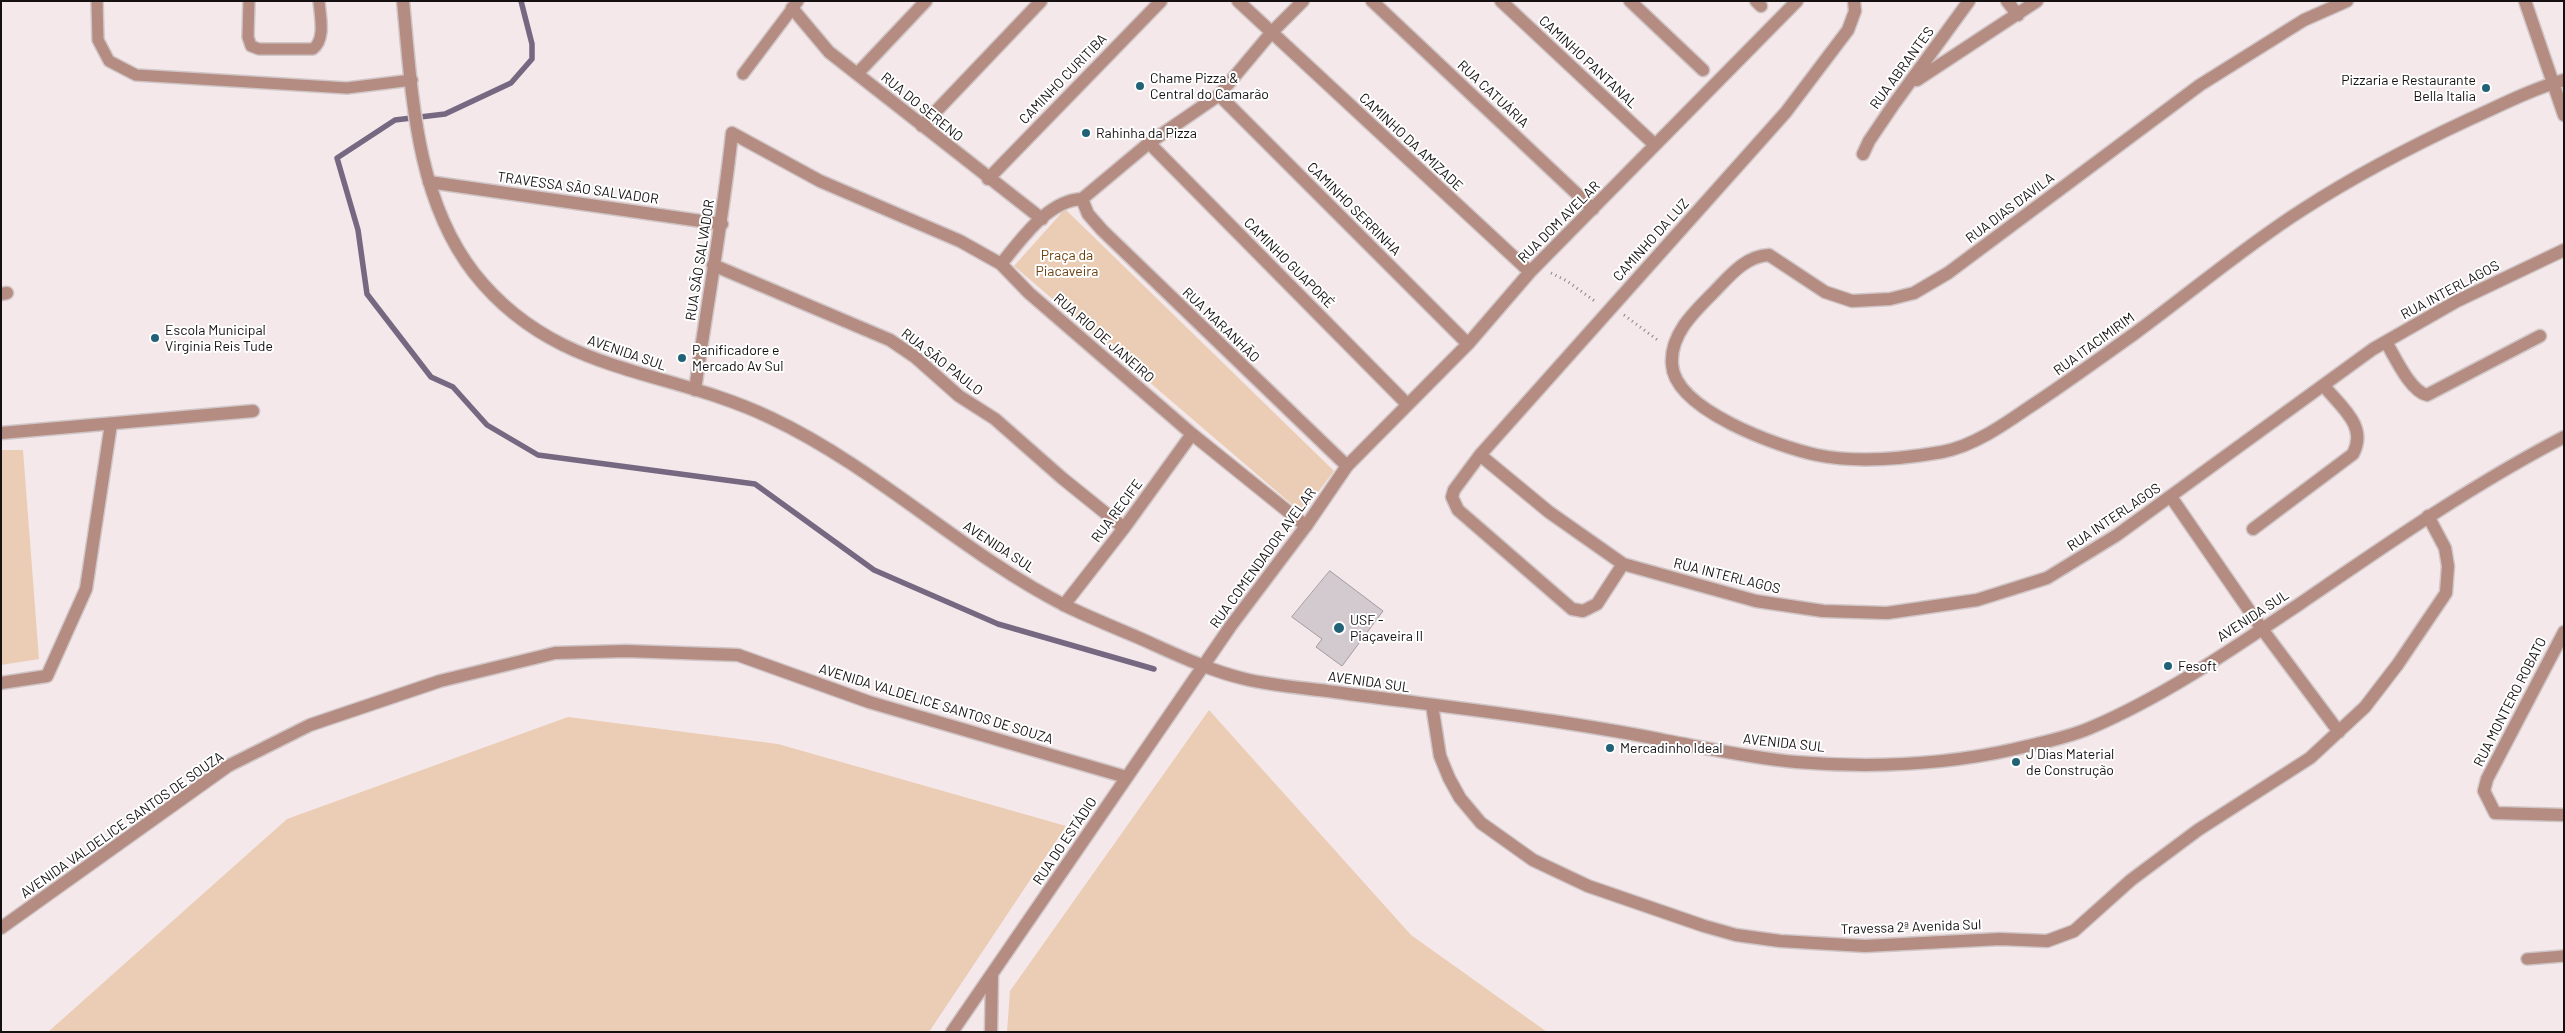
<!DOCTYPE html>
<meta charset="utf-8">
<style>
body{margin:0}
#map{position:relative;width:2565px;height:1033px;overflow:hidden;background:#f4e8ea;font-family:Barlow,sans-serif}
canvas{display:block}
.frame{position:absolute;inset:0;border:2px solid #151112;pointer-events:none}
</style>
<div id="map">
<canvas width="2565" height="1033"></canvas>
<div class="frame"></div>
</div>
<script>
const g = document.querySelector('canvas').getContext('2d');
g.lineJoin = 'round';
function fill(path, color) { g.fillStyle = color; g.fill(path, 'evenodd'); }
function strokePath(path, color, width, dash) { g.strokeStyle = color; g.lineWidth = width; g.lineCap = dash ? 'butt' : 'round'; g.setLineDash(dash || []); g.stroke(path); }
function drawText(font, color, halo, rows, align = 'center') {
  g.font = font + ' Barlow,sans-serif'; g.lineWidth = 4; g.setLineDash([]); g.textBaseline = 'middle'; g.strokeStyle = halo; g.fillStyle = color; for (const [text, x, y, turn = 0] of rows) {
    g.save(); g.translate(x, y); g.rotate((+turn || 0) * Math.PI / 180); g.textAlign = isNaN(turn) ? turn : align; if (halo) g.strokeText(text, 0, 0); g.fillText(text, 0, 0); g.restore();
  }
}
fill(new Path2D(`
 M1065,209L1334,471L1302,513L1014,266Z
 M1,450H23L39,659L1,665Z
 M1209,710L1411,935L1547,1032H1007L1010,991Z
 M568,717L778,744L1066,826L929,1032H48L287,819Z`), '#eacdb4');
strokePath(new Path2D(`
 M521,1L532,44V59L511,83L445,114L395,120L337,158L358,230L367,294L431,377L453,387L487,425L538,455L755,484L874,570L998,624L1154,669`), '#776882', 5.5);
const building = new Path2D(`
 M1330,571L1383,611L1342,666L1316,647L1322,639L1292,617Z`);
fill(building, '#d3cad0');
strokePath(building, '#a29a9f', 1);
const service = new Path2D(`
 M97,1L98,40L109,61L136,75L347,88L412,80
 M249,1L248,37L251,46L259,49H313C326,39 320,16 319,1
 M743,74L798,1
 M2527,959L2564,956`);
const minor = new Path2D(`
 M1238,1L1530,272
 M1372,1L1593,209
 M1501,1L1655,145
 M1630,1L1703,70
 M1756,1L1761,6
 M2007,1L2018,15
 M2347,1L2304,20L2200,85L1948,273L1914,293L1890,299L1852,301L1825,292L1769,255C1744,256 1728,278 1712,294C1693,313 1670,335 1672,364C1674,410 1779,447 1817,455C1856,463 1902,459 1942,452C1974,446 2005,424 2031,406C2066,383 2100,358 2134,334C2190,293 2244,247 2302,210C2356,175 2412,146 2470,119C2501,105 2532,89 2564,80
 M2525,1L2564,115
 M792,8L829,52L1042,219
 M857,74L926,1
 M1917,80L2037,1
 M1219,95L1468,344
 M922,126L1041,1
 M1149,143L1407,404
 M1863,154L1869,141L1894,104L1969,1
 M988,179L1161,1
 M429,182L722,224
 M1001,264C1021,240 1048,200 1082,199
 M713,265L890,340L915,357L959,396L995,419L1062,478L1124,528
 M1,294L7,293
 M2386,342C2395,357 2410,391 2427,395L2540,336
 M695,390C707,304 723,220 732,133L820,181L960,241L1001,264L1029,293L1192,434L1306,526
 M1,433L253,411
 M1480,455L1549,512L1623,564L1756,601L1823,611L1887,613L1977,600L2047,578L2117,535L2373,349L2457,301L2564,250
 M1347,466L1468,344L1530,272L1797,1
 M2171,497L2262,629L2339,732
 M2253,529L2353,454C2368,426 2341,407 2324,386
 M1623,564L1597,604L1583,611L1572,609L1458,510L1452,497L1454,490L1480,455L1786,112L1848,30L1855,11L1854,1
 M1064,605L1124,528L1192,434
 M2564,632L2487,779L2484,791L2495,813L2564,815
 M1,683L47,676L86,589L111,424
 M1432,705L1440,756L1449,778L1460,798L1481,823L1533,860L1588,886L1704,926L1736,935L1780,941L1865,946L2000,939L2047,941L2074,931L2131,880L2198,830L2310,758L2365,707L2398,664L2446,593L2448,566L2445,548L2428,516
 M1,928L228,766L310,725L440,681L555,653L626,651L738,655L869,702L1126,777
 M991,1032L992,975`);
const tertiary = new Path2D(`
 M403,1C412,93 415,197 474,273C555,376 665,367 771,418C877,468 962,553 1066,606C1089,617 1113,627 1137,637C1173,653 1207,670 1245,679C1274,686 1306,688 1335,692C1408,702 1481,710 1553,721C1592,727 1630,733 1668,741C1711,749 1753,758 1796,762C1868,768 1944,765 2015,749C2040,743 2067,738 2090,728C2165,696 2234,648 2301,603C2387,544 2472,485 2564,437
 M952,1032L1230,627L1306,526L1347,466L1102,230L1088,214L1082,199L1149,143L1219,95L1271,33L1303,1`);
strokePath(service, '#d0c6c7', 14);
strokePath(minor, '#d0c6c7', 15);
strokePath(tertiary, '#d0c6c7', 15);
strokePath(new Path2D(`
 M1551,273L1567,281L1596,302
 M1624,315L1659,341`), '#888081', 3, [1, 4]);
strokePath(service, '#b58c81', 11);
strokePath(minor, '#b58c81', 12);
strokePath(tertiary, '#b58c81', 12);
for (const [x, y, r, color] of [
 [1140,86,5,"#216276"],
 [2486,88,5,"#216276"],
 [1086,133,5,"#216276"],
 [155,338,5,"#216276"],
 [682,358,5,"#216276"],
 [1339,628,6,"#216276"],
 [2168,666,5,"#216276"],
 [1610,748,5,"#216276"],
 [2016,762,5,"#216276"]
]) { const dot = new Path2D(); dot.arc(x, y, r, 0, 2 * Math.PI); g.fillStyle = color; g.fill(dot); strokePath(dot, '#fff', 2); }
drawText('14px', '#151112', '#fff', [
 ["CAMINHO PANTANAL",1588,62,43],
 ["RUA ABRANTES",1902,68,-54],
 ["CAMINHO CURITIBA",1063,79,-46],
 ["RUA CATUÁRIA",1493,94,43],
 ["RUA DO SERENO",922,107,39],
 ["CAMINHO DA AMIZADE",1411,142,43],
 ["TRAVESSA SÃO SALVADOR",578,188,8],
 ["RUA DIAS D'AVILA",2010,208,-37],
 ["CAMINHO SERRINHA",1354,209,45],
 ["RUA DOM AVELAR",1559,222,-45],
 ["CAMINHO DA LUZ",1651,240,-48],
 ["RUA SÃO SALVADOR",700,260,-81],
 ["CAMINHO GUAPORÉ",1289,263,45],
 ["RUA INTERLAGOS",2450,290,-28],
 ["RUA MARANHÃO",1221,325,44],
 ["RUA RIO DE JANEIRO",1104,338,41],
 ["RUA ITACIMIRIM",2094,344,-36],
 ["AVENIDA SUL",627,353,19],
 ["RUA SÃO PAULO",942,362,38],
 ["RUA RECIFE",1117,511,-53],
 ["RUA INTERLAGOS",2114,517,-34],
 ["AVENIDA SUL",999,547,33],
 ["RUA COMENDADOR AVELAR",1263,558,-54],
 ["RUA INTERLAGOS",1727,576,14],
 ["AVENIDA SUL",2253,616,-33],
 ["AVENIDA SUL",1369,682,8],
 ["RUA MONTERO ROBATO",2510,702,-63],
 ["AVENIDA VALDELICE SANTOS DE SOUZA",936,704,17],
 ["AVENIDA SUL",1784,743,6],
 ["AVENIDA VALDELICE SANTOS DE SOUZA",122,825,-35],
 ["RUA DO ESTÁDIO",1065,841,-56],
 ["Travessa 2ª Avenida Sul",1911,927,-2]
]);
drawText('14px', '#151112', '#fff', [
 ["Chame Pizza &",1150,78],
 ["Central do Camarão",1150,94],
 ["Pizzaria e Restaurante",2476,80,"right"],
 ["Bella Italia",2476,96,"right"],
 ["Rahinha da Pizza",1096,133],
 ["Escola Municipal",165,330],
 ["Virginia Reis Tude",165,346],
 ["Panificadore e",692,350],
 ["Mercado Av Sul",692,366],
 ["USF -",1350,620],
 ["Piaçaveira II",1350,636],
 ["Fesoft",2178,666],
 ["Mercadinho Ideal",1620,748],
 ["J Dias Material",2026,754],
 ["de Construção",2026,770]
], 'left');
drawText('14px', '#6c3f0b', '#fff', [
 ["Praça da",1067,255],
 ["Piacaveira",1067,271]
]);
</script>
